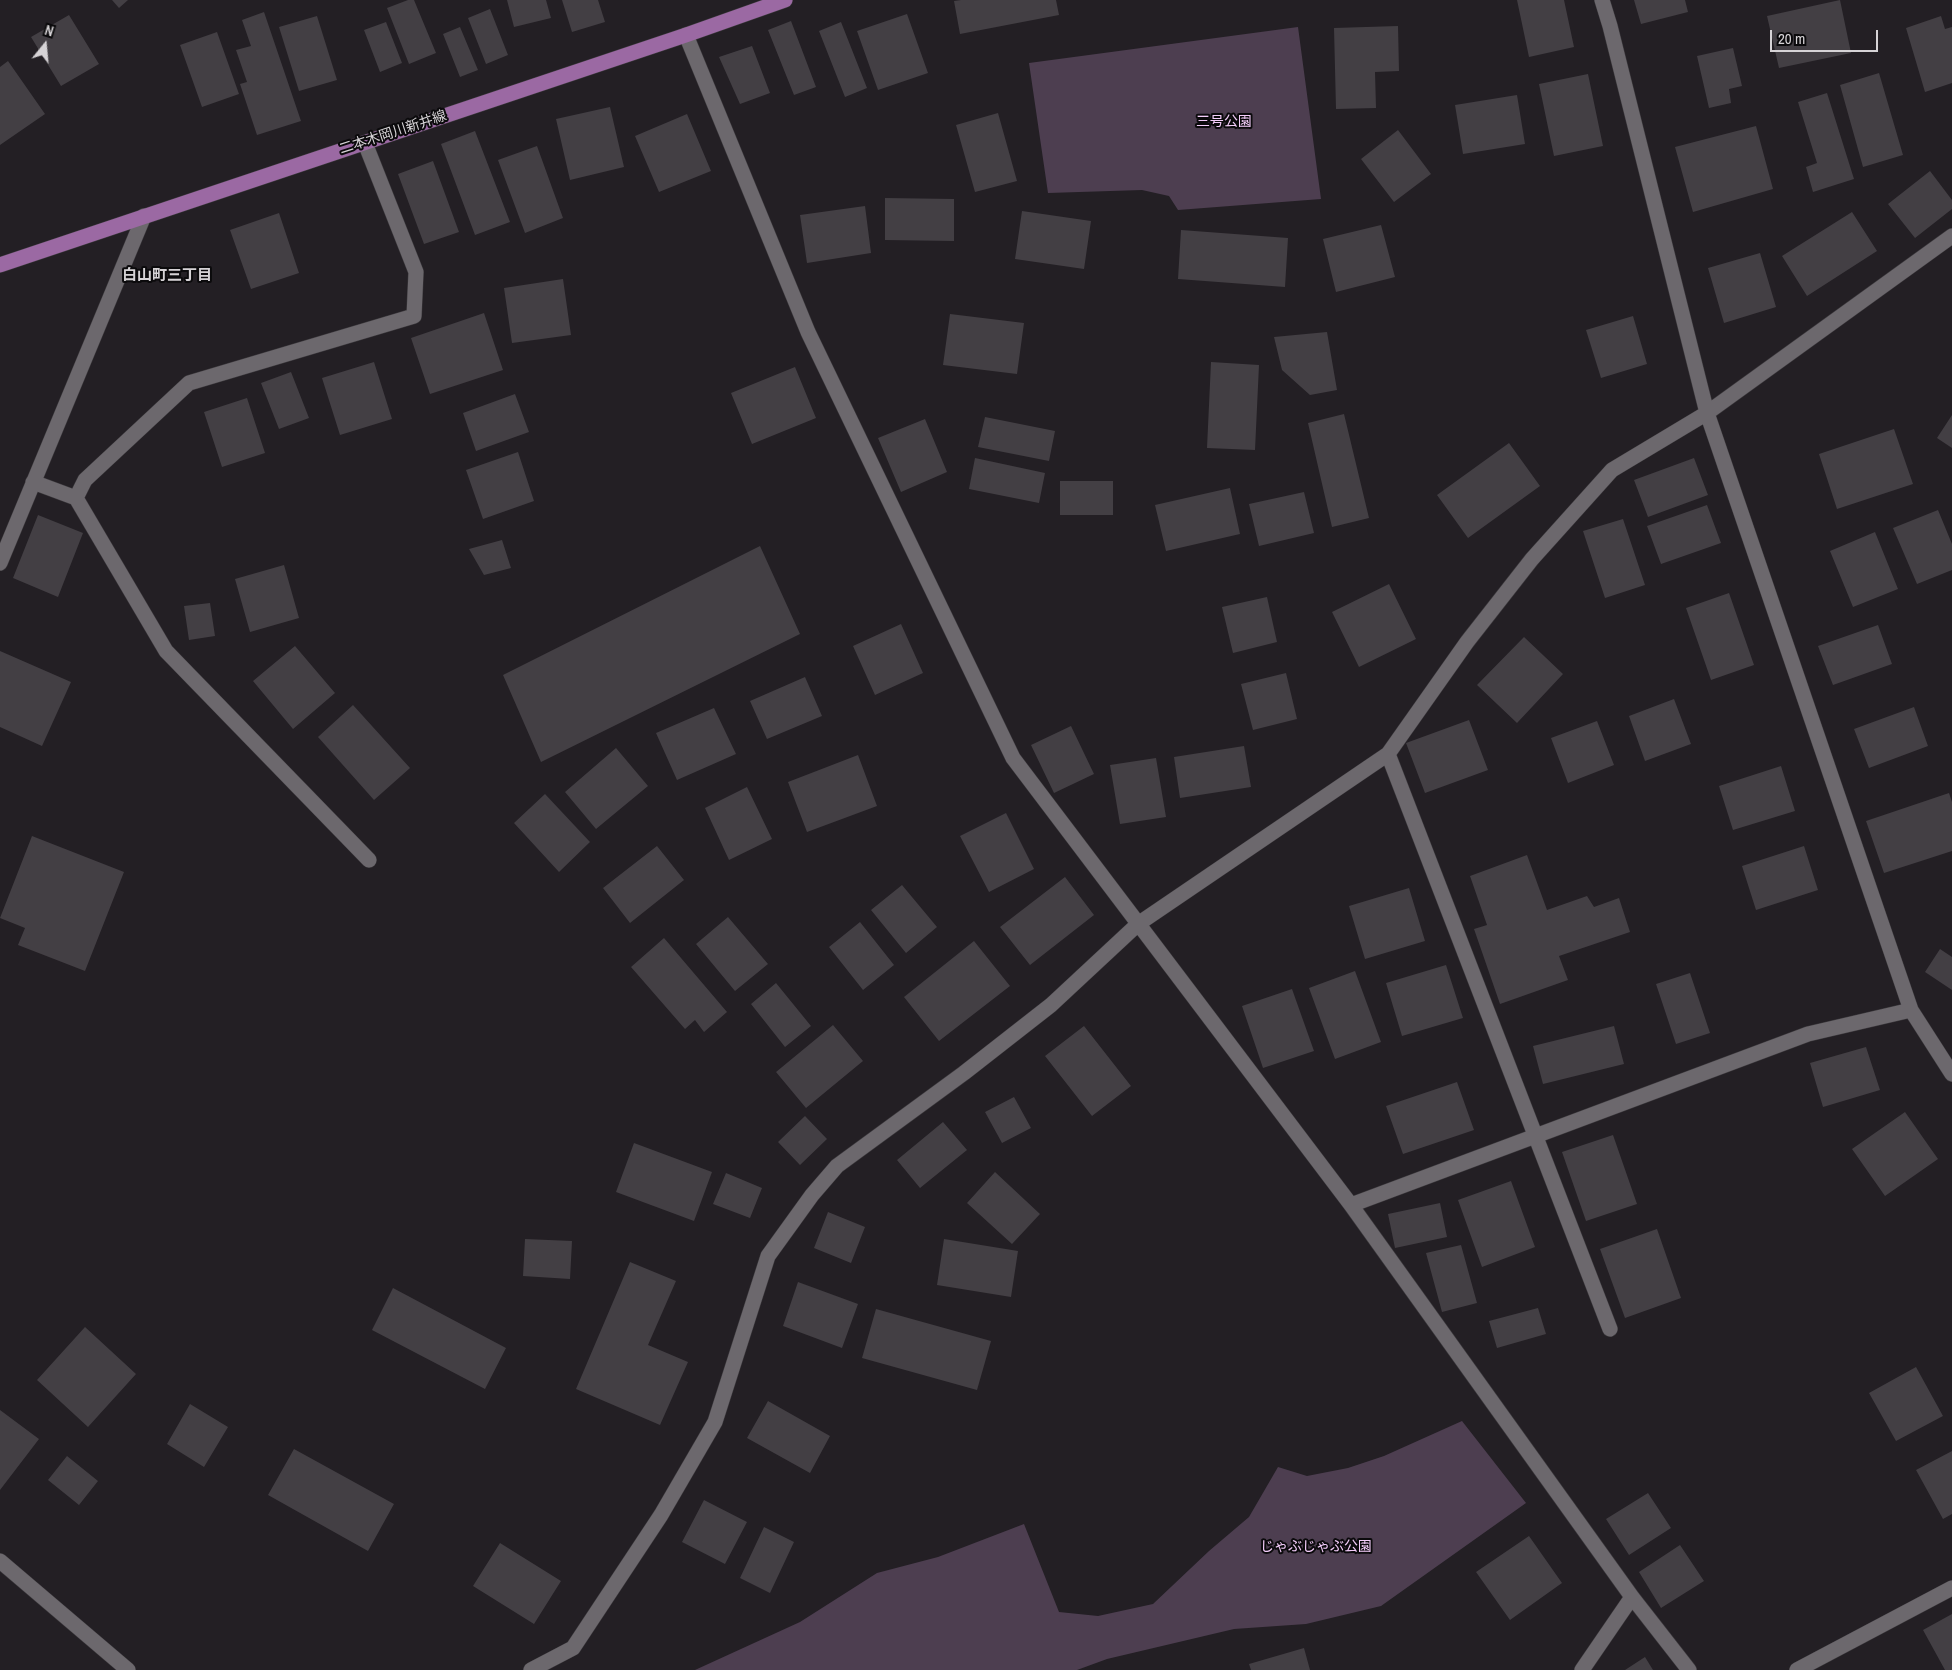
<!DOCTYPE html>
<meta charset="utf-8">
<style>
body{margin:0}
#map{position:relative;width:1952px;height:1670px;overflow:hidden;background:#231f24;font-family:"Archivo Narrow",sans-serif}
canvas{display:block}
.north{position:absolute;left:20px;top:20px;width:50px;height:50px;-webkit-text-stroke:4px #0b0a0c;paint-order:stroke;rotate:17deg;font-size:14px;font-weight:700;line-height:20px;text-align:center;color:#d6d3d6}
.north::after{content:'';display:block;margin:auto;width:18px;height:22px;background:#d6d3d6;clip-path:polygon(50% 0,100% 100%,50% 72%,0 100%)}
.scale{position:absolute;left:1770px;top:30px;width:108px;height:22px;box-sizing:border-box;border:2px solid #d6d3d6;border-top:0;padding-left:6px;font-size:15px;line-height:18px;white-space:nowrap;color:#d6d3d6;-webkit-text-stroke:4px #0b0a0c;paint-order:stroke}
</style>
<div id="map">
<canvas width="1952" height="1670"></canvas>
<div class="north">N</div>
<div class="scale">20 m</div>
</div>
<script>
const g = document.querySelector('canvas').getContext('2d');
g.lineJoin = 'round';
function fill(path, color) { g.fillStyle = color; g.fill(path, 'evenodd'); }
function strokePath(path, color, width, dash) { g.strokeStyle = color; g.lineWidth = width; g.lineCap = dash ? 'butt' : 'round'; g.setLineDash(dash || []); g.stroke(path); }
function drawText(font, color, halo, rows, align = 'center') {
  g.font = font + ' "Archivo Narrow","Noto Sans JP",sans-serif'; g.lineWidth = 4; g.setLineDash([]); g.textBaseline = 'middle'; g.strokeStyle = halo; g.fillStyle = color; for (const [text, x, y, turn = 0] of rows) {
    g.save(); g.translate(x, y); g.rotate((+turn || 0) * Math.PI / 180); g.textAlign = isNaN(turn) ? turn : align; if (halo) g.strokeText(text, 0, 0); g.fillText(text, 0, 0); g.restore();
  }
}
fill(new Path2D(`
 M1298,27L1321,199L1178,210L1169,196L1142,190L1048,193L1029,63Z
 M1462,1421L1526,1503L1381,1606L1306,1624L1234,1629L1107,1659L1077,1670H695L800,1622L877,1573L938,1557L1024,1524L1059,1612L1098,1616L1153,1604L1209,1551L1249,1517L1278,1467L1307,1476L1348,1468L1384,1456Z`), '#4d3e50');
fill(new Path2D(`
 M112,0H128L119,8Z
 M408,0H414L436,53L409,64L387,8Z
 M507,0H546L551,18L514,27Z
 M562,0H598L605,22L572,32Z
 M961,0H1056L1059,15L960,34L954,1Z
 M1517,0H1564L1574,47L1529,57Z
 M1634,0H1685L1688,12L1641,24Z
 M1840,0L1851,53L1779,68L1767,16Z
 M490,9L508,55L486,64L468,18Z
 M264,12L301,121L257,135L240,84L247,82L236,50L251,46L242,20Z
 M907,14L928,73L878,90L857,31Z
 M69,15L99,64L61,86L31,37Z
 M317,16L337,80L299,91L279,27Z
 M1941,16L1945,29L1952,27V83L1925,92L1906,28Z
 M791,21L816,87L794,95L768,30Z
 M386,22L402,63L380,72L364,30Z
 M841,22L867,88L845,97L819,31Z
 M1398,26L1399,71L1375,72L1376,108L1336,109L1334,28Z
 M460,27L478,70L460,77L443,34Z
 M217,32L239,94L202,107L180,45Z
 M752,46L770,93L740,104L719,57Z
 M1733,48L1742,86L1729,89L1731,103L1709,108L1697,56Z
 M8,61L45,114L0,145V67Z
 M1879,73L1903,155L1863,167L1840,85Z
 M1588,74L1603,146L1554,156L1539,84Z
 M1827,93L1854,179L1813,192L1806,167L1817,163L1798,102Z
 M1517,95L1525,144L1463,154L1455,105Z
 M610,107L624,167L570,180L556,119Z
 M998,113L1017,181L975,192L956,125Z
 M687,114L711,171L659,192L635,136Z
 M1756,126L1773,189L1693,212L1675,147Z
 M1398,130L1431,174L1394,202L1361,159Z
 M475,131L510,222L475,235L441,144Z
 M537,146L563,218L525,233L498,160Z
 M433,161L459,232L424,244L398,174Z
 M1930,171L1952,200V209L1915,238L1888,204Z
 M885,198L954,199V241L885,240Z
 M865,206L871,253L807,263L800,215Z
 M1022,211L1091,221L1084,269L1015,259Z
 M1852,212L1877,251L1807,296L1782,256Z
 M279,213L299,273L251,289L230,230Z
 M1381,225L1395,277L1336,292L1323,239Z
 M1181,230L1288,238L1285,287L1178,279Z
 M1760,253L1776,307L1724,323L1708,268Z
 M563,279L571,335L512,343L504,288Z
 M484,313L503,370L430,394L411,338Z
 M950,314L1024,323L1017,374L943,365Z
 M1633,316L1647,364L1601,378L1586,330Z
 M1327,332L1337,390L1310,395L1282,370L1274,337Z
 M374,362L392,419L340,435L322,378Z
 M1211,362L1259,365L1255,450L1207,448Z
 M795,367L816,418L752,444L731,393Z
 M291,372L309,418L279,429L261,383Z
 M515,394L529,432L476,451L463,413Z
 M247,398L265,453L222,467L204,412Z
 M1344,414L1369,518L1332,527L1308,423Z
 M1952,415V448L1937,438Z
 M985,417L1055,431L1049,461L978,447Z
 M925,419L947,472L901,492L878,438Z
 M1894,429L1913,484L1837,509L1819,454Z
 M1509,443L1540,486L1468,538L1437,495Z
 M518,452L534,501L483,519L466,470Z
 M975,458L1045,473L1039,503L969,489Z
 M1694,458L1708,495L1648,517L1634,480Z
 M1060,481H1113V515H1060Z
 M1230,488L1240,534L1166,551L1155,505Z
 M1304,492L1314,533L1259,546L1249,504Z
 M1707,505L1721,543L1661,564L1647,526Z
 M1938,510L1952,544V570L1917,584L1893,528Z
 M38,515L83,533L58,597L13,578Z
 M1623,519L1645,585L1605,598L1583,531Z
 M1875,532L1898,589L1853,607L1830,551Z
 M502,540L511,568L484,575L469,549Z
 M760,546L800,634L541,762L503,675Z
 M284,565L299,618L250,632L235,579Z
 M1389,584L1416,639L1359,667L1332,612Z
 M1729,593L1754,665L1711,680L1686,608Z
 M1267,597L1277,642L1233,653L1222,607Z
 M210,603L215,636L189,640L184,606Z
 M901,624L923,673L875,695L853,646Z
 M1878,625L1892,664L1833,685L1818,646Z
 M1524,637L1563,674L1517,723L1477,685Z
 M295,646L335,693L293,729L253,681Z
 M0,651L71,682L42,746L0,727Z
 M1286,673L1297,719L1253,730L1241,684Z
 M805,677L822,716L767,739L750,701Z
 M1674,699L1691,744L1645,761L1629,716Z
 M353,705L410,768L374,800L318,737Z
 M1914,707L1928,746L1869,768L1854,729Z
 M714,708L736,754L677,780L656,733Z
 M1469,720L1488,770L1425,793L1406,743Z
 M1597,721L1614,765L1568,783L1551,738Z
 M1071,726L1094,774L1054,793L1031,745Z
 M1244,746L1251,787L1180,798L1174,757Z
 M616,748L648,786L596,829L565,792Z
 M858,755L877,806L807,832L788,782Z
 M1156,758L1166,817L1120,824L1110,765Z
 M1781,766L1795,811L1733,830L1719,786Z
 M747,787L772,839L729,860L705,808Z
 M1949,793L1952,802V851L1884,873L1866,821Z
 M545,794L590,842L559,872L514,823Z
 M1006,813L1034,869L989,892L960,836Z
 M32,836L124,872L85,971L18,945L25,928L0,918Z
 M657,846L684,880L630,923L603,888Z
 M1804,846L1818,890L1756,910L1742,866Z
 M1527,855L1547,910L1587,896L1594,907L1619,898L1630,932L1559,956L1568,980L1500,1004L1474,929L1487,925L1470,876Z
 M1065,877L1094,915L1030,965L1000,927Z
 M902,885L937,927L906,953L871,910Z
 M1409,888L1425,941L1365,959L1349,906Z
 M728,917L768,964L735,991L696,944Z
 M860,922L894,965L863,990L829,947Z
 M664,938L727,1012L704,1032L695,1020L685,1029L631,967Z
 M974,941L1010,986L939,1041L904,997Z
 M1940,949L1952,957V990L1925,972Z
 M1446,965L1463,1018L1402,1036L1386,983Z
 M1355,971L1381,1042L1335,1059L1309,988Z
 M1690,973L1710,1033L1676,1044L1656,984Z
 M776,983L811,1026L785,1047L751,1004Z
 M1292,989L1314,1051L1263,1068L1242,1006Z
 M833,1025L863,1061L806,1108L776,1072Z
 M1084,1026L1131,1086L1092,1116L1045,1056Z
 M1614,1026L1624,1064L1543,1084L1533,1046Z
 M1866,1047L1880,1090L1823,1107L1810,1063Z
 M1457,1082L1474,1130L1403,1154L1386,1106Z
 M1014,1097L1031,1128L1002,1143L985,1112Z
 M1905,1112L1938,1159L1885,1196L1852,1149Z
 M805,1116L827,1139L800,1165L778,1142Z
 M943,1122L967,1150L920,1188L897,1160Z
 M1613,1135L1637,1204L1586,1221L1562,1152Z
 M634,1143L712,1172L694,1221L616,1192Z
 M995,1172L1040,1214L1012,1244L967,1203Z
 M726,1173L762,1188L750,1218L713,1204Z
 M1511,1181L1535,1247L1482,1267L1458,1200Z
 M1440,1203L1447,1237L1395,1248L1388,1214Z
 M828,1212L865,1227L851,1263L814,1248Z
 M1657,1229L1681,1298L1625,1318L1600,1249Z
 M525,1239L572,1241L570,1279L523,1276Z
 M944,1239L1018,1251L1011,1297L937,1285Z
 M1461,1245L1477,1303L1442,1312L1426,1253Z
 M630,1262L676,1281L648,1345L688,1362L660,1425L576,1389Z
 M798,1282L858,1304L842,1348L783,1326Z
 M393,1288L506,1348L485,1389L372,1330Z
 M1538,1308L1546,1334L1497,1348L1489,1321Z
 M876,1309L991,1341L977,1390L862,1358Z
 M85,1327L136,1374L88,1427L37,1380Z
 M1916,1367L1943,1416L1896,1441L1869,1393Z
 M768,1401L830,1436L810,1473L747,1438Z
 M190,1404L228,1427L204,1467L167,1444Z
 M0,1410L39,1439L0,1490Z
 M294,1449L394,1504L368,1551L268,1495Z
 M1952,1451V1514L1943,1519L1916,1470Z
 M67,1456L98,1481L79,1505L48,1480Z
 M1648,1493L1671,1528L1629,1555L1606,1519Z
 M704,1500L747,1522L725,1564L682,1542Z
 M764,1527L794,1542L770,1593L740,1578Z
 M1529,1536L1562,1583L1510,1620L1476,1572Z
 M500,1543L561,1581L534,1624L473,1586Z
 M1680,1545L1704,1581L1661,1608L1639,1572Z
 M1952,1614V1670H1945L1923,1630Z
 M1304,1648L1310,1670H1251L1249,1664Z
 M1645,1657L1653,1670H1625Z`), '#433f44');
const minor = new Path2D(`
 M1602,0L1610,26L1707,413L1911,1010L1952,1074
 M686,35L808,332L1013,758L1351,1205L1632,1597L1689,1670
 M365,143L416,272L414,316L189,383L85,480L76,498L166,651L369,860
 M33,482L76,498
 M0,563L144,216
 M1388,754L1610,1329
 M1351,1205L1808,1034L1911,1010
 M0,1561L128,1670
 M531,1670L573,1648L661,1515L715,1422L768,1256L812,1195L837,1166L964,1073L1051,1005L1138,924L1388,754L1467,642L1532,559L1612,470L1707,413L1952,236
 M1582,1670L1632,1597
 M1797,1670L1952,1588`);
const major = new Path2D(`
 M0,265L686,35L785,0`);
strokePath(minor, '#3c393d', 16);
strokePath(major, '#3c393d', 16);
strokePath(minor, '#6c686d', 15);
strokePath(major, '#9b69a3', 15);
drawText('14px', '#f4cdfa', '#0b0a0c', [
 ["三号公園",1224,122],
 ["じゃぶじゃぶ公園",1316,1547]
]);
drawText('14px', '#d6d3d6', '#0b0a0c', [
 ["二本木岡川新井線",393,133,-18]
]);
drawText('bold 15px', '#d6d3d6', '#0b0a0c', [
 ["白山町三丁目",167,276]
]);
</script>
